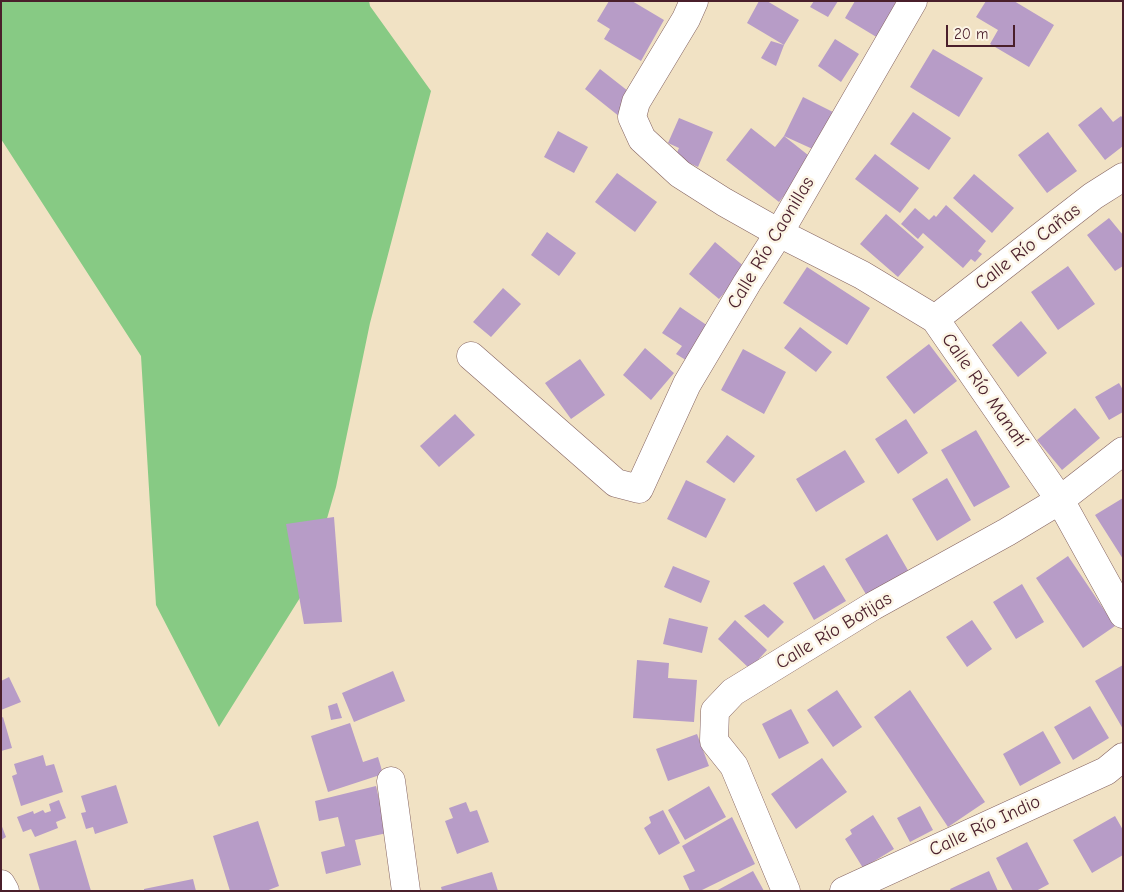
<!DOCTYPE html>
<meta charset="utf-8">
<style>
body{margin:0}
#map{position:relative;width:1124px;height:892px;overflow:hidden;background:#f1e2c4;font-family:"Comic Neue",sans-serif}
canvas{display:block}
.frame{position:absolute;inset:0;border:2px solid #4a1f2b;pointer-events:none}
.scale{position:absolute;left:946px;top:25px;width:69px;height:22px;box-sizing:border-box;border:2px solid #4a1f2b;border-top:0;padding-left:6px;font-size:15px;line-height:18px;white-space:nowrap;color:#4a1f2b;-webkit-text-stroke:4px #fcf5e5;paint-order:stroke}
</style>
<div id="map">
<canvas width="1124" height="892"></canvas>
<div class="frame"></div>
<div class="scale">20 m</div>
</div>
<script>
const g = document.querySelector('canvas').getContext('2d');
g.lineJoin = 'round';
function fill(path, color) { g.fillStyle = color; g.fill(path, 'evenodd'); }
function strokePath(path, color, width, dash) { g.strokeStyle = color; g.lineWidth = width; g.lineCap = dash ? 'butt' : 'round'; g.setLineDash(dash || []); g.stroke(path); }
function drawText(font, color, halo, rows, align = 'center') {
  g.font = font + ' "Comic Neue",sans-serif'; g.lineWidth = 5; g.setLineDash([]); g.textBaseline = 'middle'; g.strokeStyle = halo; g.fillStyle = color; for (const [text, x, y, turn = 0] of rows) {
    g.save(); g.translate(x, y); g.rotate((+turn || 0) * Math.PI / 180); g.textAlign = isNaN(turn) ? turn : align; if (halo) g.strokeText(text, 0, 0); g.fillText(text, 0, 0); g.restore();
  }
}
fill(new Path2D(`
 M1,1H369L370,6L431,91L370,323L336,487L308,585L219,727L156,605L141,356L1,139Z`), '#87ca84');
fill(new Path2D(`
 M609,1H632L664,20L641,61L604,39L610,29L597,21Z
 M759,1H767L799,20L784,45L747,23Z
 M814,1H838L828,17L810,7Z
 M855,1H893L908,10L888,44L845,18Z
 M986,1H1014L1054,25L1029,67L990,44L998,30L976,17Z
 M835,39L859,54L841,82L818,66Z
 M771,41L784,45L776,66L761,58Z
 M933,49L983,78L959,117L910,87Z
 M600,69L628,91L620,117L585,89Z
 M803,97L835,113L817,151L784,136Z
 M1101,107L1113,122L1121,116L1123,118V146L1105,160L1078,125Z
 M913,112L951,138L929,170L890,144Z
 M679,118L713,132L698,167L675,157L679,148L668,143Z
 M751,128L775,147L784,136L813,159L779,202L726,160Z
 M558,131L588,147L574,173L544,157Z
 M1048,132L1077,171L1047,193L1018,155Z
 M875,154L919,188L900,213L855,179Z
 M617,173L657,202L635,232L595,202Z
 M974,174L1014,208L992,233L953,198Z
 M946,205L986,241L978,251L982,254L975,262L971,259L963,268L923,233L918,239L901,224L915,208L929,220L934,215L936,217Z
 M886,214L924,247L898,277L860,244Z
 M1109,218L1123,235V266L1115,271L1087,235Z
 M547,232L576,253L559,276L531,255Z
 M715,242L746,268L719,299L689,274Z
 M1068,266L1095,304L1058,330L1031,292Z
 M807,267L870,308L847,345L783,303Z
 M503,288L521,304L491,337L473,322Z
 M680,307L711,328L689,362L676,354L682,346L662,333Z
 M1021,321L1047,353L1018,377L992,345Z
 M800,327L832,352L816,372L784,348Z
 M929,344L957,381L914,414L886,377Z
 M645,348L674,373L651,400L623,375Z
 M743,349L786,372L764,414L721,390Z
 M580,359L605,395L571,419L545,383Z
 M1119,383L1123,390V412L1109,420L1095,397Z
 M1075,408L1100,438L1062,470L1037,440Z
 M455,414L475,435L439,467L420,446Z
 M906,419L928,453L898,474L875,439Z
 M976,430L1010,487L974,507L941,450Z
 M727,435L755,456L734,483L706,462Z
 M845,450L865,482L816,512L796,479Z
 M947,478L971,520L937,541L912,499Z
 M686,480L726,499L706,538L667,519Z
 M1123,498V559L1095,515Z
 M334,517L342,622L304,624L286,524Z
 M887,534L909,572L867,596L845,559Z
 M1068,556L1115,626L1083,648L1036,578Z
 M824,565L846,601L814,620L793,583Z
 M673,566L710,581L701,603L664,587Z
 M1022,584L1044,622L1016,639L993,602Z
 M764,604L784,622L768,638L744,616Z
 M669,618L708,627L702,653L663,644Z
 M735,620L767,650L750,669L718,639Z
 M972,620L992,649L967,667L946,637Z
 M637,660L669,663L668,678L697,680L694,722L633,718Z
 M1123,665V729L1095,681Z
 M393,671L405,701L354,722L342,693Z
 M9,677L21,702L1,710V681Z
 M837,690L862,727L833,747L807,710Z
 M910,690L985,802L948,827L901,756L874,717Z
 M337,703L342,718L331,720L328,706Z
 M1090,706L1109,738L1073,760L1054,727Z
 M791,709L809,743L779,759L762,724Z
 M3,717L12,748L1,751V718Z
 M350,723L363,762L378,757L383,774L328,792L311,736Z
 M1043,731L1061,763L1020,786L1003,754Z
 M697,734L709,766L668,781L656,749Z
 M43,755L46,766L54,764L63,792L21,806L12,776L17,774L14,764Z
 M822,758L847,792L796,829L771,794Z
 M116,785L128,823L95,834L93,827L86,829L81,813L86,812L81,796Z
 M376,786L387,833L355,840L361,865L326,874L321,852L345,846L338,817L319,821L315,801Z
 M709,786L726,817L685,840L668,810Z
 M59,800L66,818L56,822L58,828L35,837L31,829L23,832L17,817L33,811L34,814L43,810L45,813L51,811L49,804Z
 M466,802L470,812L477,810L489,842L457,854L445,821L453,818L449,808Z
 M920,806L933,830L910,842L897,818Z
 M663,810L680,843L659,855L644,828L651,823L649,817Z
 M873,815L894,849L863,868L845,839L852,834L850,830Z
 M1115,816L1123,830V855L1092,873L1073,840Z
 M732,817L755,864L700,891H690L683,876L695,871L682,846Z
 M258,821L279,886L266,891H230L213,836Z
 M1,824L6,837L1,840Z
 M76,840L91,891H40L29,854Z
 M1027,842L1049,884L1036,891H1013L996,858Z
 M753,871L764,891H716Z
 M989,871L998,891H951L950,889Z
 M492,872L498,891H442L441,887Z
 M193,879L196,891H144V889Z`), '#b79cc7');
const minor = new Path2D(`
 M694,1L686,19L636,102L632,117L642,139L680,174L724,202L779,233L862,275L935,319L1060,500L1123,614
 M935,319L1093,196L1123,177
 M471,356L616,483L639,489L687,384L747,283L779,233L913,1
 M391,781L406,891
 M1,884L5,891
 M786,891L734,766L714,741L715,711L733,692L873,606L1007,532L1060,500L1123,451
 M844,891L1106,771L1123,757`);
strokePath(minor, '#846361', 29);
strokePath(minor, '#fff', 28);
drawText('19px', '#4a1f2b', '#fcf5e5', [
 ["Calle Río Caonillas",771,243,-59],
 ["Calle Río Cañas",1028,247,-38],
 ["Calle Río Manatí",984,390,55],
 ["Calle Río Botijas",834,631,-31],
 ["Calle Río Indio",985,826,-25]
]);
</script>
